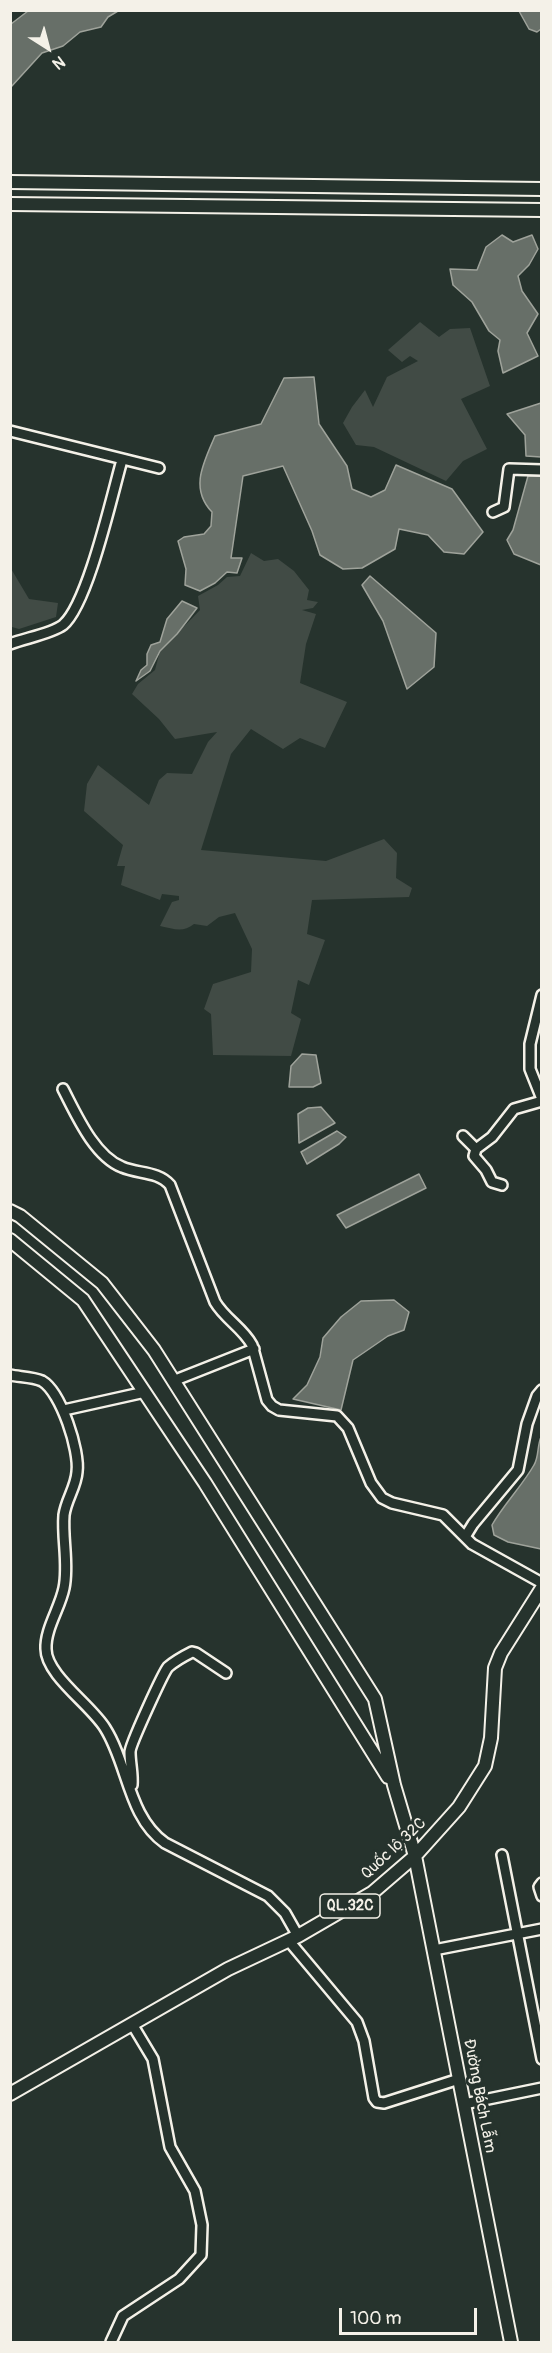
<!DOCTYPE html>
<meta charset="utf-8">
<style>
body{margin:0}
#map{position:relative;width:552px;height:2353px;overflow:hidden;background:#26332d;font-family:Pangolin,sans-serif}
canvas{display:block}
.frame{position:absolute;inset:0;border:12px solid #f4f1e8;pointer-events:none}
.north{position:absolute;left:18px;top:18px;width:60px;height:60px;-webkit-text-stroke:4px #26332d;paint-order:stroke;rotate:144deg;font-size:16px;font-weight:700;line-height:24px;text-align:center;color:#f4f1e8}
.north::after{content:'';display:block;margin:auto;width:21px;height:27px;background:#f4f1e8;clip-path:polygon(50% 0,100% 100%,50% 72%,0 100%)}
.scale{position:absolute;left:339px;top:2308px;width:138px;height:27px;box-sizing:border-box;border:3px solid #f4f1e8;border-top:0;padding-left:8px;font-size:18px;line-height:21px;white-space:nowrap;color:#f4f1e8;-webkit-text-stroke:4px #26332d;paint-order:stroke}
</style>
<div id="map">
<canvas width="552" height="2353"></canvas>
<div class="frame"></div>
<div class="north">N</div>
<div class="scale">100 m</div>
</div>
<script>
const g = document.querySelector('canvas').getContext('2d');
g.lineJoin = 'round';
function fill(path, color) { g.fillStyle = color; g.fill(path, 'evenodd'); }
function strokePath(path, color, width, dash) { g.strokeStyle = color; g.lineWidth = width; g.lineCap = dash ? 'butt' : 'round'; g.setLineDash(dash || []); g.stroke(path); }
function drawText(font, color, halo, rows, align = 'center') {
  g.font = font + ' Pangolin,sans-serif'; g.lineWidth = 6; g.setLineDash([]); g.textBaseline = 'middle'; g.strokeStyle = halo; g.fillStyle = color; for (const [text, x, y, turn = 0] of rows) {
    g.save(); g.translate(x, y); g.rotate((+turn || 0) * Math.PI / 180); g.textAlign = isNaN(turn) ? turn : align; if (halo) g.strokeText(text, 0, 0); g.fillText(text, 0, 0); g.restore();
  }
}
fill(new Path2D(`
 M420,322L439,337L450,329L470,328L490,386L461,399L487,449L463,461L446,481L374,447L356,445L343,423L352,407L365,390L373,407L387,377L418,361L410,356L402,362L388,350Z
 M251,553L264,561L278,559L294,571L309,590L307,600L318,602L313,608L302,610L316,614L306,644L300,683L347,702L325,748L300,738L283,749L251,729L231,754L201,850L326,861L384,839L397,853L396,878L412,888L409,897L312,900L307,934L325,940L309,985L298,980L291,1013L301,1019L291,1056L213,1055L211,1014L204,1009L213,984L251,972L252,949L235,913L219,917L207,926L194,924C183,933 174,929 160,926L172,902L179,900V896L162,894L160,900L121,885L125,866H117L123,845L84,811L87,784L98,765L149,805L159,780L167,773L192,774L208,742L217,732L175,739L159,719L132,694L138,684L155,670L160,651L200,610L198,596L218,585L227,577L240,576Z
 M10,567L29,599L58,603L56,617L19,629L12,627L11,630Z`), '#414b45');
const water = new Path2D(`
 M28,11V10L118,11L108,17L101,27L80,32L63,46L42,53L11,87V24Z
 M519,11H541V29L537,32L529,29Z
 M502,235L513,242L532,235L538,249L529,265L518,276L522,291L538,314L527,333L538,356L503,373L498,351L500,340L489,331L472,302L453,285L450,269L477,270L486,247Z
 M314,377L319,424L347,466L352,489L371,497L385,490L396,465L452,489L483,532L464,554L444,552L428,535L399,529L395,549L362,568L343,569L320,555L312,531L283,466L243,476L231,558H242L237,573L227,572L215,583L200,591L185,585L186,569L178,541L184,537L204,534L211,526L212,512C189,488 204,462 215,436L261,424L284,378Z
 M541,403V457L526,456L525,435L507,414Z
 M528,476H541V565L514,554L507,540L513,530Z
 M370,576L436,633L434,667L407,689L383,621L362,585Z
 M182,601L197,608L177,634L160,651L150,671L136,681L141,670L147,665V654L151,645L160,642L167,619Z
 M302,1054L316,1055L321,1083L313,1087H289L291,1066Z
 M321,1107L335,1123L299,1143L298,1114L308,1108Z
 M337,1131L346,1137L339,1144L307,1164L301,1152Z
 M419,1174L426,1188L346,1228L337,1215Z
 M394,1300L409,1312L404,1330L388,1336L353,1360L341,1410L293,1399L307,1385L320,1357L323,1338L341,1317L361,1301Z
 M541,1437V1549L508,1542L494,1535L492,1525C504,1504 522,1486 534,1465C539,1457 537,1446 541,1437Z`);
fill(water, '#676f68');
strokePath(water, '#9fa39b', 1.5);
const minor = new Path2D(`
 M10,431L159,468
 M493,512L504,507L509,469L542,470
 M10,644C25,638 51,634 63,625C88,604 112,495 122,460
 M542,995L530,1044V1069L542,1099
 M63,1089C76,1114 94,1156 122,1167C138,1174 158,1171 170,1185L215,1302C225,1319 243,1328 252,1345L267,1400L272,1406L279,1410L337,1416L348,1428L371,1483L382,1498L392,1503L443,1515L472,1544L542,1583
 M463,1136L476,1149
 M502,1185L492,1182L486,1170L474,1156L476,1149L492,1137L514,1109L542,1101
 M10,1375C20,1377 33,1377 42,1381C61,1392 80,1451 77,1472C76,1487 66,1500 64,1515C62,1539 69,1564 64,1588C60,1608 45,1629 46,1649C46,1675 91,1705 105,1728C128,1764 128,1817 165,1843L268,1896L285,1913L298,1936
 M173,1381L254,1349
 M64,1410L145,1392
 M465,1537L473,1524L518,1470L527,1424L537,1396L542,1390
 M132,1785C133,1774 130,1763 130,1752C130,1745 163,1673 168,1667C175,1661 184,1656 192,1652L196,1653L226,1673
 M502,1855L542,2059
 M542,1883L539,1887L542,1896
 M289,1941L357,2022L364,2041L374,2098L377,2102L384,2103L459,2079
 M434,1950L542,1929
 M464,2104L542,2088
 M111,2342L123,2316L179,2279L201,2255L202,2225L195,2191L170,2147L153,2059L132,2024`);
const major = new Path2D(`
 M10,182L542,189
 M10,204L542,210
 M10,1211L20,1216L102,1283L154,1350L375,1699L394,1785L415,1856L511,2342
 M10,1240L83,1300L205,1483L388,1777
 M10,2094L228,1969L298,1936L372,1893L415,1856L459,1807L485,1766L491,1738L495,1668L501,1653L542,1588`);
strokePath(minor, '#f4f1e8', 14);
strokePath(major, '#f4f1e8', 16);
strokePath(minor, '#26332d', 9);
strokePath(major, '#26332d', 12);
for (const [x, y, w] of [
 [350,1906,60]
]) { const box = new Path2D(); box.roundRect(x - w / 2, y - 12, w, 24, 4.5); g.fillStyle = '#26332d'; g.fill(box); strokePath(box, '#f4f1e8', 1.5); }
drawText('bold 15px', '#f4f1e8', null, [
 ["QL.32C",350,1906]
]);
drawText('16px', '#f4f1e8', '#26332d', [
 ["Quốc lộ 32C",394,1849,-43],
 ["Đường Bách Lẫm",479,2096,79]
]);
</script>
